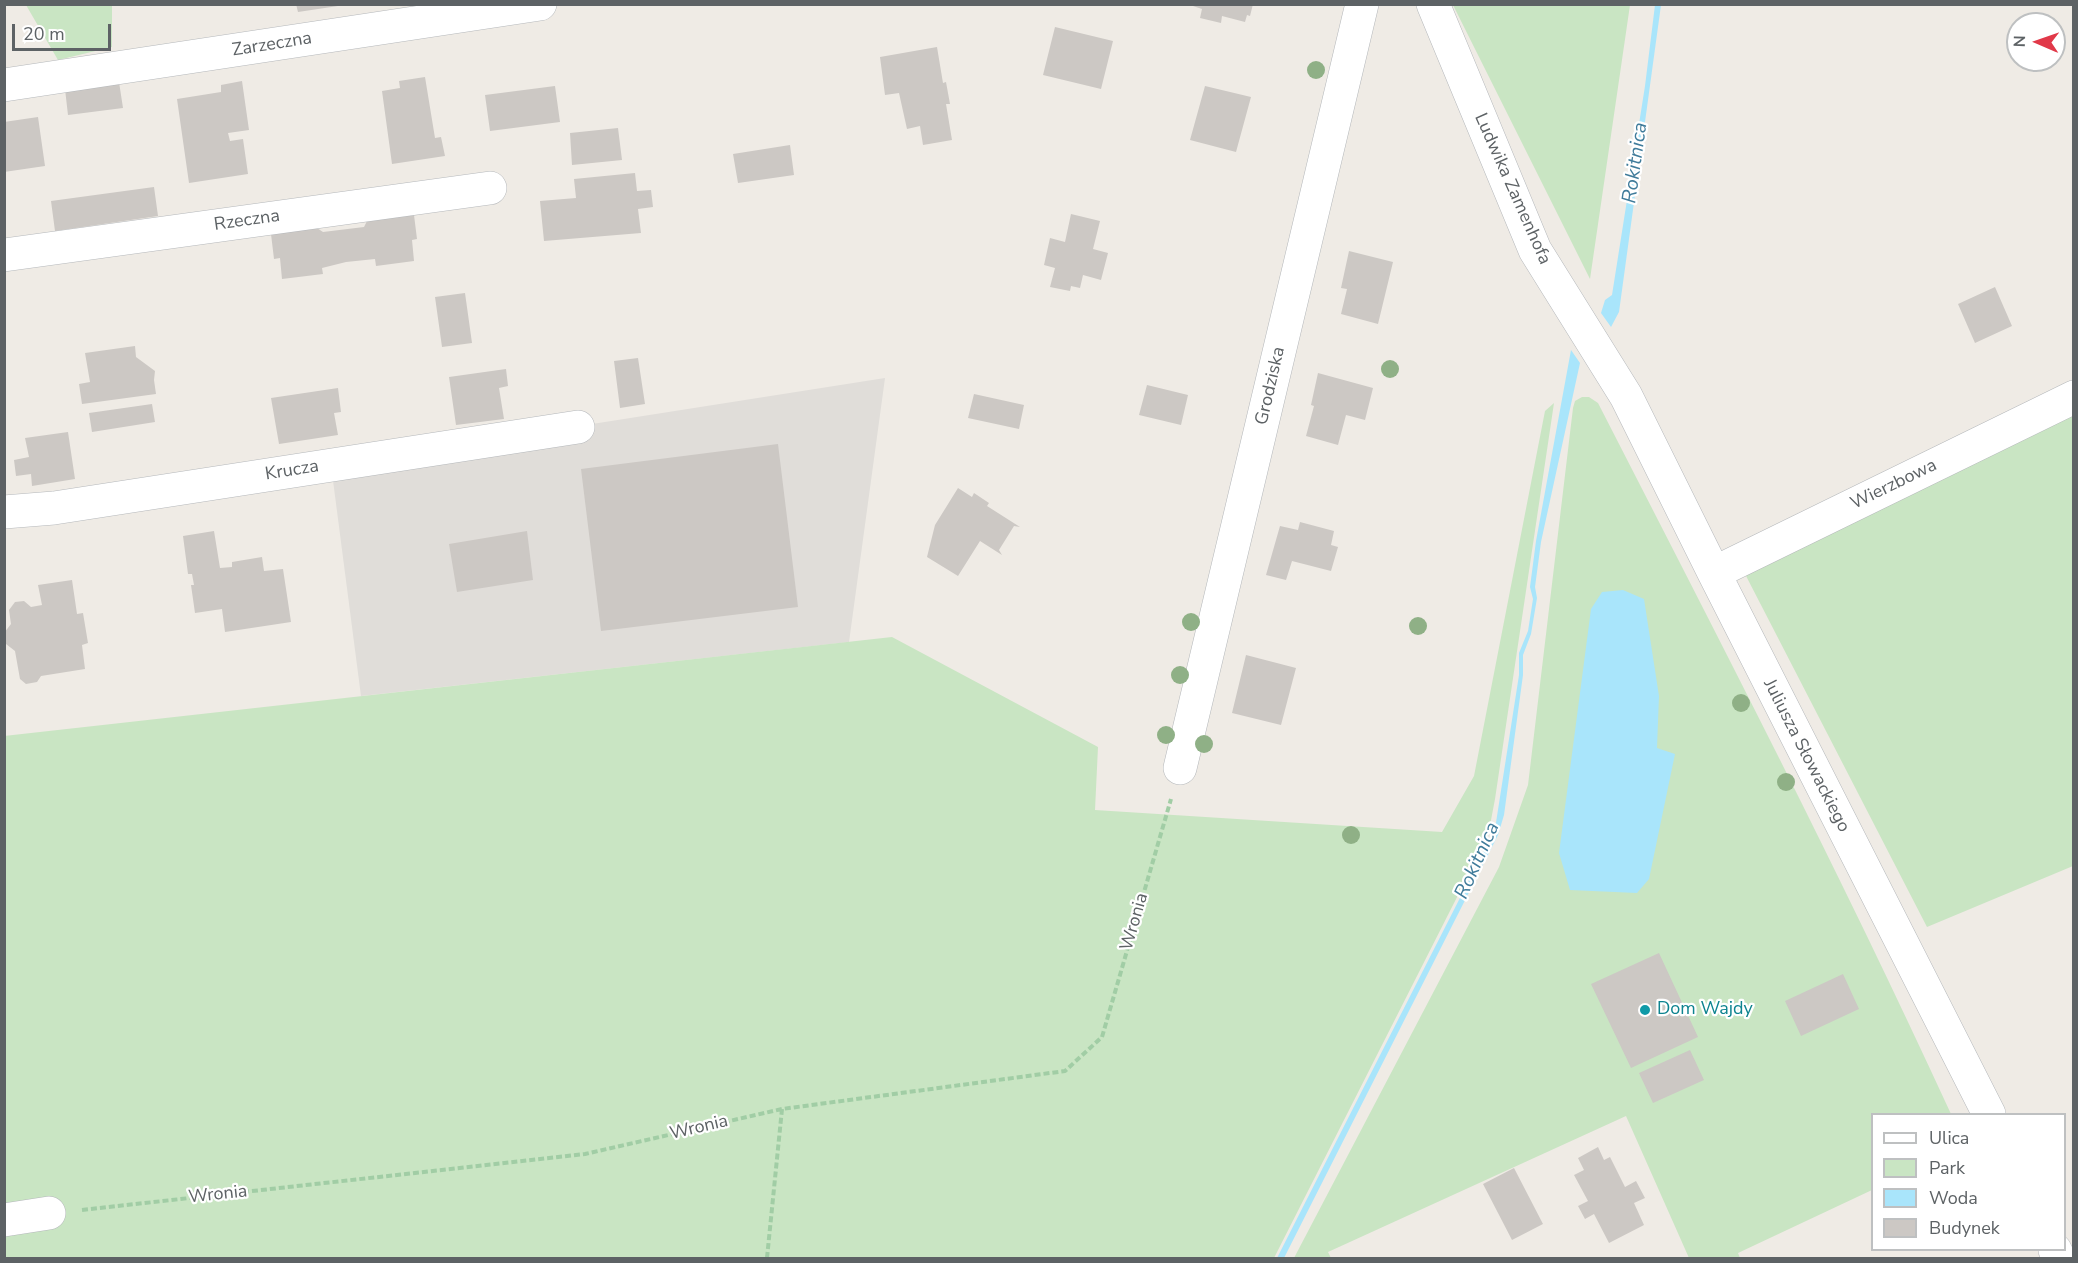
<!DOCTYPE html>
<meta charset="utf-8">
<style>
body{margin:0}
#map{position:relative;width:2078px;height:1263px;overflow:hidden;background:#efebe5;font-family:"Nunito Sans",sans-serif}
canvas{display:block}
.frame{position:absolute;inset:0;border:6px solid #5d6265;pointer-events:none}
.legend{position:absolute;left:1871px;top:1113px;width:195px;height:138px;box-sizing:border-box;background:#fff;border:2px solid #bec0c1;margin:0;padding:8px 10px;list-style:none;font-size:18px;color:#5d6265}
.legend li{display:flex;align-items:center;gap:12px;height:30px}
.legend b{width:30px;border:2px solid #bec0c1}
.north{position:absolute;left:2006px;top:12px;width:60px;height:60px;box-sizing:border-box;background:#fff;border:2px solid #bec0c1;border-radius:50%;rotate:272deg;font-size:16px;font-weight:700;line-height:24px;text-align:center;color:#5d6265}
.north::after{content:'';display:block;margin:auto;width:21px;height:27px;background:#e13949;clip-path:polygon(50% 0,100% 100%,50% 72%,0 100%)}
.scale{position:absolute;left:12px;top:24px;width:99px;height:27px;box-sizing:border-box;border:3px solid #5d6265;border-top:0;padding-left:8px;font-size:18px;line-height:21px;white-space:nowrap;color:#5d6265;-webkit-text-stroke:4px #fff;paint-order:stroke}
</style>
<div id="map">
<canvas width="2078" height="1263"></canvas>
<div class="frame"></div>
<ul class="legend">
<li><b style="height:8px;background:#fff"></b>Ulica</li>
<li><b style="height:16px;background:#c9e5c3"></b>Park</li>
<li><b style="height:16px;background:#a9e5fb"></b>Woda</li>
<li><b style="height:16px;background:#ccc8c4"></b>Budynek</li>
</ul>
<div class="north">N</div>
<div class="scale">20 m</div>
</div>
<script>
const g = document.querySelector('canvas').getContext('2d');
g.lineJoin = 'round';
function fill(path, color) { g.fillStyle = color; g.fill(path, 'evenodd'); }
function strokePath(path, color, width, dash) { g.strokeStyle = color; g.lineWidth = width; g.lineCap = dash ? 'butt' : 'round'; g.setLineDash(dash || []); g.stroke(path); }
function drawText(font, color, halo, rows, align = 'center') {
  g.font = font + ' "Nunito Sans",sans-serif'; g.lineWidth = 4.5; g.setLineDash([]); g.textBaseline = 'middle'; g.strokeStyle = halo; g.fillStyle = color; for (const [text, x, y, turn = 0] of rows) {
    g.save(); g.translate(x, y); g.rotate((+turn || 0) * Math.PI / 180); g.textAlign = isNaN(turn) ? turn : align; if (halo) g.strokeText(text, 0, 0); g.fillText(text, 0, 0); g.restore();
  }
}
fill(new Path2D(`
 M885,378L849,642L361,696L331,465Z`), '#e0ddd9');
fill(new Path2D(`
 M26,5H112V47L58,60Z
 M1453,5H1630L1590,279Z
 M1582,397H1589L1598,403C1719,639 1841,874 1951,1114H1872V1190L1738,1253L1740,1258H1689L1626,1116L1328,1252L1331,1258H1294L1499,867L1528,785L1573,408L1575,401Z
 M1554,403L1495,799L1488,836L1274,1258H5L4,736L892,637L1098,747L1095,810L1442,832L1474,776L1545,411Z
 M2073,413V866L1927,927L1744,572Z`), '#c9e5c3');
fill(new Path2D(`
 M1655,5H1661L1619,312L1611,327L1601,313L1605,300L1612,295L1645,86Z
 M1571,350L1580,363L1541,542L1535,587L1537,598L1531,634L1523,655V675L1504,815L1498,835L1284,1258H1277L1495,829L1519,675V653L1528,631L1533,599L1530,587L1536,541Z
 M1623,590L1644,599L1659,696L1657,748L1675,754L1649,879L1637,893L1570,890L1559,853L1591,609L1602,592Z`), '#a9e5fb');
fill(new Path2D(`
 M296,4H337L338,6L298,12Z
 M1187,4H1253L1250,16L1247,15L1245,22L1222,16L1221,23L1200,18L1202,9Z
 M1055,27L1113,41L1101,89L1043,75Z
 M937,47L943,83L946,82L950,104H946L952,140L923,145L920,126L907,129L899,93L885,95L880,57Z
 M425,77L435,138L441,137L445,156L392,164L382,91L400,88L399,81Z
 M242,81L249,130L228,133L230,141L243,139L248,174L189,183L177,99L221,92V85Z
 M119,82L123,108L68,115L65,89Z
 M555,86L560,122L490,131L485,95Z
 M1205,86L1251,97L1236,152L1190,140Z
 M38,117L45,166L4,172V122Z
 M618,128L622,160L572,165L570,133Z
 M790,145L794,175L738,183L733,154Z
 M635,173L637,191L651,190L653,207L638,209L641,233L544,241L540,201L576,198L574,179Z
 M154,187L158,216L55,231L51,201Z
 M1071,214L1100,221L1093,249L1108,253L1101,280L1083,275L1080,288L1071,286L1070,291L1050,287L1055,268L1044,265L1050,238L1065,242Z
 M414,215L417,239L412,240L414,261L376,266L375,259L346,262L322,268L323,274L282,279L280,258L274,259L271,234L317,228L323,232L364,227L367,221Z
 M1349,251L1393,262L1378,324L1341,314L1347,289L1341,288Z
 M1995,287L2012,326L1975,343L1958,304Z
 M465,293L472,343L442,347L435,297Z
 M135,346L136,357L155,371L154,380L156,394L82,404L79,384L90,382L85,353Z
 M638,358L645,404L620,408L614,361Z
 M506,369L508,386L499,388L504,419L456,425L449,377Z
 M1318,373L1373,388L1365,420L1346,415L1338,445L1306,436L1314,406L1311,405Z
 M1147,385L1188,395L1181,425L1139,415Z
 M338,388L341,412L334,413L338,435L279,444L271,398Z
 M974,394L1024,405L1019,429L968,418Z
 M152,404L155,422L92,432L89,413Z
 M68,432L75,479L32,486L31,474L16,476L14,460L29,457L25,438Z
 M778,444L798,607L601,631L581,469Z
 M958,488L972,497L974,493L989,503L987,506L1020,527L1014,526L999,550L1002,555L980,541L958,576L927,557L935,525Z
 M1300,522L1334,531L1331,545L1338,547L1331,571L1292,561L1286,580L1266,575L1280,526L1298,530Z
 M214,531L220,568L232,567V562L262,557L264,571L283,569L291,622L225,632L222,609L195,613L191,585H194L192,574H188L183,536Z
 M527,531L533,580L457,592L449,544Z
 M72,580L77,614L83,613L88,643L82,645L85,669L41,676L37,682L26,684L20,679L15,651L6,644L4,633L11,624L9,610L15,602L24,601L31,607L42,605L38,585Z
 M1246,655L1296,668L1281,725L1232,713Z
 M1659,953L1698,1037L1631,1068L1591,984Z
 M1843,974L1859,1009L1801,1036L1785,1001Z
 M1690,1050L1704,1080L1653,1103L1639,1073Z
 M1598,1147L1604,1160L1610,1157L1625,1187L1636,1181L1645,1198L1634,1203L1644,1225L1609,1243L1594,1214L1585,1219L1578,1206L1588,1201L1574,1175L1584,1170L1578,1158Z
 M1514,1168L1543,1224L1512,1240L1483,1184Z`), '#ccc8c4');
const minor = new Path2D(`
 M1433,4L1535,250L1626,396L1714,573L1989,1114
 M4,85L540,4
 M4,255L490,188
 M4,512L54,508L578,427
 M1714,573L2074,397
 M1180,768L1362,4
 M4,1220L49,1213
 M2055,1250L2059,1258`);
strokePath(minor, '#b5b8bb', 34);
strokePath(new Path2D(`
 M82,1210L585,1154L782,1109L1065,1071L1102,1037L1171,799
 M767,1258L782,1109`), '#a1cda5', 4, [6, 3]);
strokePath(minor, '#fff', 33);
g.fillStyle = '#8fb086';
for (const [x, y] of [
 [1316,70],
 [1390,369],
 [1191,622],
 [1418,626],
 [1180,675],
 [1741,703],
 [1166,735],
 [1204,744],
 [1786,782],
 [1351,835]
]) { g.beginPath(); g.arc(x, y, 9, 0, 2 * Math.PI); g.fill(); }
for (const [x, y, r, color] of [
 [1645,1010,6,"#0f9aa8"]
]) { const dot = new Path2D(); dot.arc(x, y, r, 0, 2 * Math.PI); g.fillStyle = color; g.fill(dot); strokePath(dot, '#fff', 2); }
drawText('18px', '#5d6265', '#fff', [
 ["Zarzeczna",272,45,-9],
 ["Ludwika Zamenhofa",1512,189,66],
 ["Rzeczna",247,221,-8],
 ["Grodziska",1271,386,-77],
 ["Krucza",292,471,-9],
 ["Wierzbowa",1894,485,-26],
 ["Juliusza Słowackiego",1806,756,63],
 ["Wronia",1135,922,-74],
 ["Wronia",699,1128,-13],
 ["Wronia",218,1195,-6]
]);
drawText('18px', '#0d838f', '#fff', [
 ["Dom Wajdy",1657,1010]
], 'left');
drawText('italic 20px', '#407c9b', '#fff', [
 ["Rokitnica",1636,163,-82],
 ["Rokitnica",1478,861,-66]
]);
</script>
